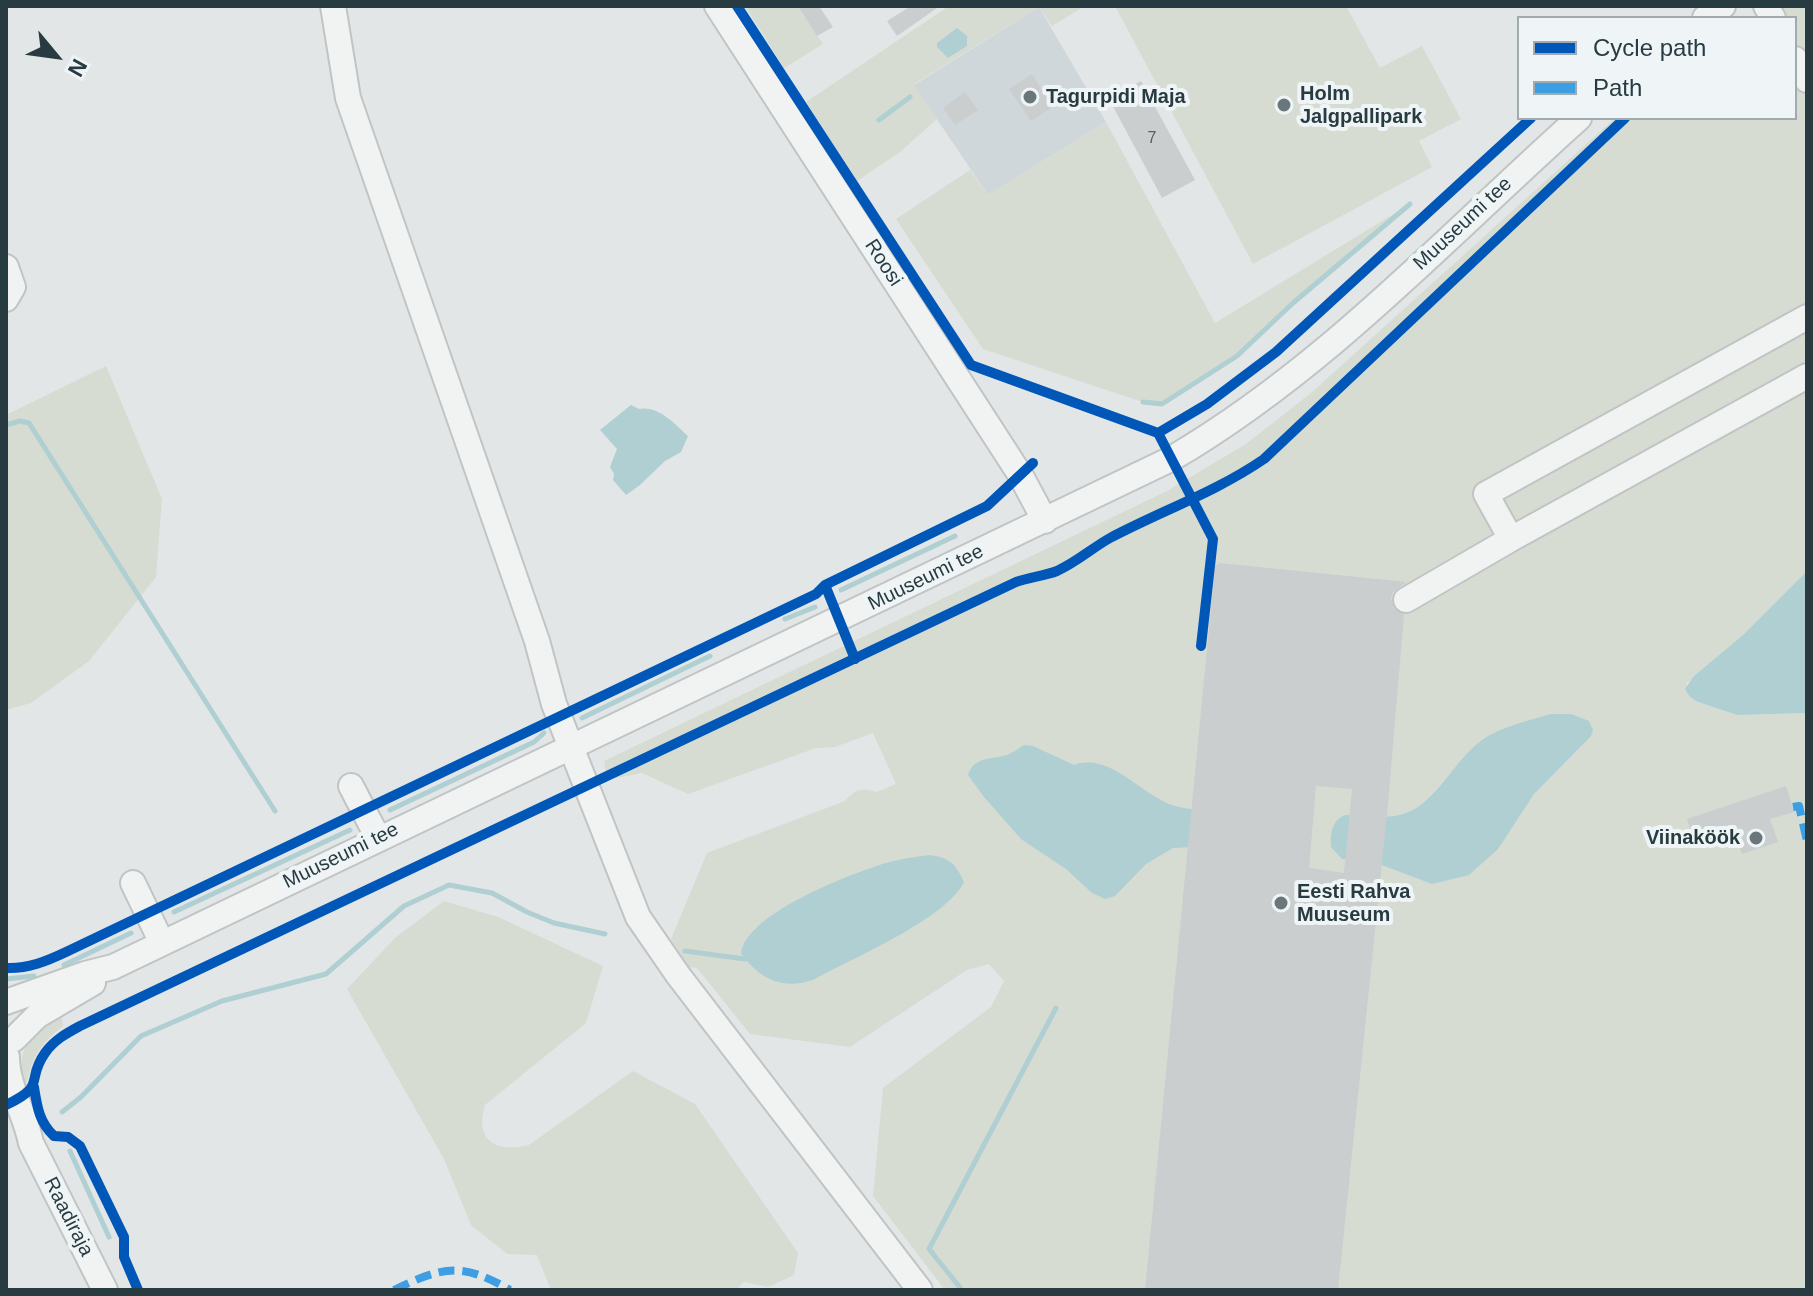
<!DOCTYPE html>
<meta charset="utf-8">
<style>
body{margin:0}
#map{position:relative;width:1813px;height:1296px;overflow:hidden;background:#e2e6e7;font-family:Arial,sans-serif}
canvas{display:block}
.frame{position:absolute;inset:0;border:8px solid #283b41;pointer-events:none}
.legend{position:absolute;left:1517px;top:16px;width:280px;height:104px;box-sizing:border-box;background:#eff5f7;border:2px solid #9fabae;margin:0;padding:10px 14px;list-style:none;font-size:24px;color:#283b41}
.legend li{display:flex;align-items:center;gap:16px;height:40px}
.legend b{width:40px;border:2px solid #9fabae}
.north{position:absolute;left:16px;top:16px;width:80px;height:80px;-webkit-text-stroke:6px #eff5f7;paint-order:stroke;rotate:119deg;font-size:22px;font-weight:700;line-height:32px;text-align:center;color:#283b41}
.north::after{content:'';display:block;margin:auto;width:28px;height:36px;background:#283b41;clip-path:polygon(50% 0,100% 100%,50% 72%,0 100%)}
</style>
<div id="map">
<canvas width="1813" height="1296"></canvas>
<div class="frame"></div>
<ul class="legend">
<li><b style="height:10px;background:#0057b8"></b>Cycle path</li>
<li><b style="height:10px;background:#3d9ee3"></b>Path</li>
</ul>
<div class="north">N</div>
</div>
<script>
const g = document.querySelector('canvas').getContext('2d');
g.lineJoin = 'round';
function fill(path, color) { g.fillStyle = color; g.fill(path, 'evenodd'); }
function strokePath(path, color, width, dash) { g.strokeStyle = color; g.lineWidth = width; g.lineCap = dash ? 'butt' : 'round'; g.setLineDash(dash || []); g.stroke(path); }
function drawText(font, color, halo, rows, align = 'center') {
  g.font = font + ' Arial,sans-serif'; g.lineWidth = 8; g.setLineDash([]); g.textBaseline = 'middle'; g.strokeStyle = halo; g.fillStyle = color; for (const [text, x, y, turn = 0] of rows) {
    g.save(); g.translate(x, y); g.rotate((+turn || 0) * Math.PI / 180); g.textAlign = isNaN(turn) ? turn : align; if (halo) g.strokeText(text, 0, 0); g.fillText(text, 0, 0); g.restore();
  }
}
fill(new Path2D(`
 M1039,7L1106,122L988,195L914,85Z`), '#cfd7da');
fill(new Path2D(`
 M745,6H798L823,44L784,68Z
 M949,6H1085L1052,26L1039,7L914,84L937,119L900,152L857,181L806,102Z
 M1115,6H1346L1380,68L1422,46L1461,119L1419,141L1432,167L1253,264Z
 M1777,6H1807V571L1743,635L1686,684L1698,702L1737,715L1807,713V1290H945L873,1196L883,1088L991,1007L1004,981L989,964L967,970L850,1047L750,1034L697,968L689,967L671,939L707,853L845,801C854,789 864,787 877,792L896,784L873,733L835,747L816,748L688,794L642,773L607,780L604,761L1167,491L1246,444L1311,393L1615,118H1795V18H1755Z
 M1106,122L1215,323L1410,204L1293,303L1237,356L1162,404L1143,402L983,349L896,219L970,170L988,195Z
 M106,366L162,499L156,577L89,661L31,703L6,710V415Z
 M444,901L498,917L603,966L586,1023L485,1105C474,1141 496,1153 529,1145L633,1071L695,1104L798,1253L794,1275L768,1287L744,1282L736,1290H551L537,1255L507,1254L471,1225L444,1159L347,989L396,937Z
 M61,1008L63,1026C49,1037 38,1048 32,1064C28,1074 29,1081 22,1089C17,1042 30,1040 61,1008Z`), '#d6dcd2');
fill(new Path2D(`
 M957,28L967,36V46L948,58L937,47V43Z
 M631,405L639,409C658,405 675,424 688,436L681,452L665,461L640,485L626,495L613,480L614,474L610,467L617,449L600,430Z
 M1807,571V713L1737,715L1698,702L1690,697L1685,689L1693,677L1743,635Z
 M1550,714H1571L1589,721L1593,730L1591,736L1534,794L1498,849L1469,875L1432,884L1366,859H1342L1331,847C1330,834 1332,820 1345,815C1361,815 1379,818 1395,816C1432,811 1450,766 1477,744C1497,727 1526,722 1550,714Z
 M1024,745L1033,746L1074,765C1110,752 1140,794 1172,805C1181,808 1193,809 1203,811L1214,846L1173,848L1146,864L1115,896L1105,899L1092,893L1066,869L1021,839L984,797L968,775C974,756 991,760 1007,755C1013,753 1019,748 1024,745Z
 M929,855C949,857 956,864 964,882C946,919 851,959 813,980C782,990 759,979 741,953C747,913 850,874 886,863C900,859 915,857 929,855Z`), '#afcfd3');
strokePath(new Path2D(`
 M879,120L910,97
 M1143,402L1162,404L1237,356L1293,303L1410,204
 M6,425L20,421L29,423L275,811
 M841,590L955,536
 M785,619L815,607
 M582,718L710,656
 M390,810L534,742L544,733
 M174,912L350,830
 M685,951L745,959
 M64,965L131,933
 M6,979L34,976
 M62,1112L81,1097L141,1036L222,1001L326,974L404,906L449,885L492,893L527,912L554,923L605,934
 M70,1151L109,1237
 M962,1290L929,1249L1056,1008`), '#afcfd3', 5);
fill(new Path2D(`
 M798,6H819L833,27L817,36Z
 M911,6H940L897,36L887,21Z
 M1032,74L1052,107L1031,121L1009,89Z
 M1141,81L1195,180L1162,198L1109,99Z
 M965,92L978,110L955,125L943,108Z
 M1220,563L1406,582L1393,592L1391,599L1394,608L1404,615L1388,804L1338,1290H1145L1215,566ZM1316,786L1352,789L1344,873L1309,868Z
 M1786,786L1794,812L1770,819L1778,842L1742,854L1734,831L1695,844L1687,819Z`), '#cacecf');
const minor = new Path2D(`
 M333,6L348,98L537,641L554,704L638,917L678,975L920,1290
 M717,6L1021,476L1045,521
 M1766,6L1773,18
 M1705,18L1723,6
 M1795,59L1807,80
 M6,267L13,287L6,299
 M1511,539L1486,494L1807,317
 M1406,600L1511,539L1807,376
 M351,786L378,838
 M133,883L162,943
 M6,1002L85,974L113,967L1171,459C1325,369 1447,236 1579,118
 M14,1039L37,1016L93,983
 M7,1057C7,1086 25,1113 31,1143L105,1290`);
strokePath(minor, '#c0c4c5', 28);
strokePath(minor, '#f1f3f3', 24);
strokePath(new Path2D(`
 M1793,807L1799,806L1807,841
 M394,1290C443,1266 462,1262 510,1290`), '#3d9ee3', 8, [16, 8]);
strokePath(new Path2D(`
 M737,6L971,365L1158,433L1213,539L1201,646
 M1158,433L1207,404L1276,352L1531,118
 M855,659L825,585L987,506L1033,463
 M6,968C28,969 47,961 66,952L816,594L825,585
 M34,1087C37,1106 39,1122 54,1136L68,1137L80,1146L124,1237V1257L138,1290
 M6,1105C48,1085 25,1081 45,1053C54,1040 67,1033 80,1026L1016,582C1030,577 1044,576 1057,571C1077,562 1092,548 1110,538C1161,511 1216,492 1264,459L1625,118`), '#0057b8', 10);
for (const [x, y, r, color] of [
 [1030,97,8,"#69777b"],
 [1284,105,8,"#69777b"],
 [1756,838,8,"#69777b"],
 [1281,903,8,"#69777b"]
]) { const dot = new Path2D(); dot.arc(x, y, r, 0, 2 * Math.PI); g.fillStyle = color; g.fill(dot); strokePath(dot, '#eff5f7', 3); }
drawText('16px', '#516065', null, [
 ["7",1152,139]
]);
drawText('bold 20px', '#283b41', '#eff5f7', [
 ["Holm",1300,94],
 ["Jalgpallipark",1300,117],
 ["Tagurpidi Maja",1046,97],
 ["Viinaköök",1740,838,"right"],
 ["Eesti Rahva",1297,892],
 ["Muuseum",1297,915]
], 'left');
drawText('20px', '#283b41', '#eff5f7', [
 ["Muuseumi tee",1463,224,-43],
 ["Roosi",883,263,57],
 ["Muuseumi tee",926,578,-26],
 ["Muuseumi tee",341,856,-26],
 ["Raadiraja",68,1217,63]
]);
</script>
